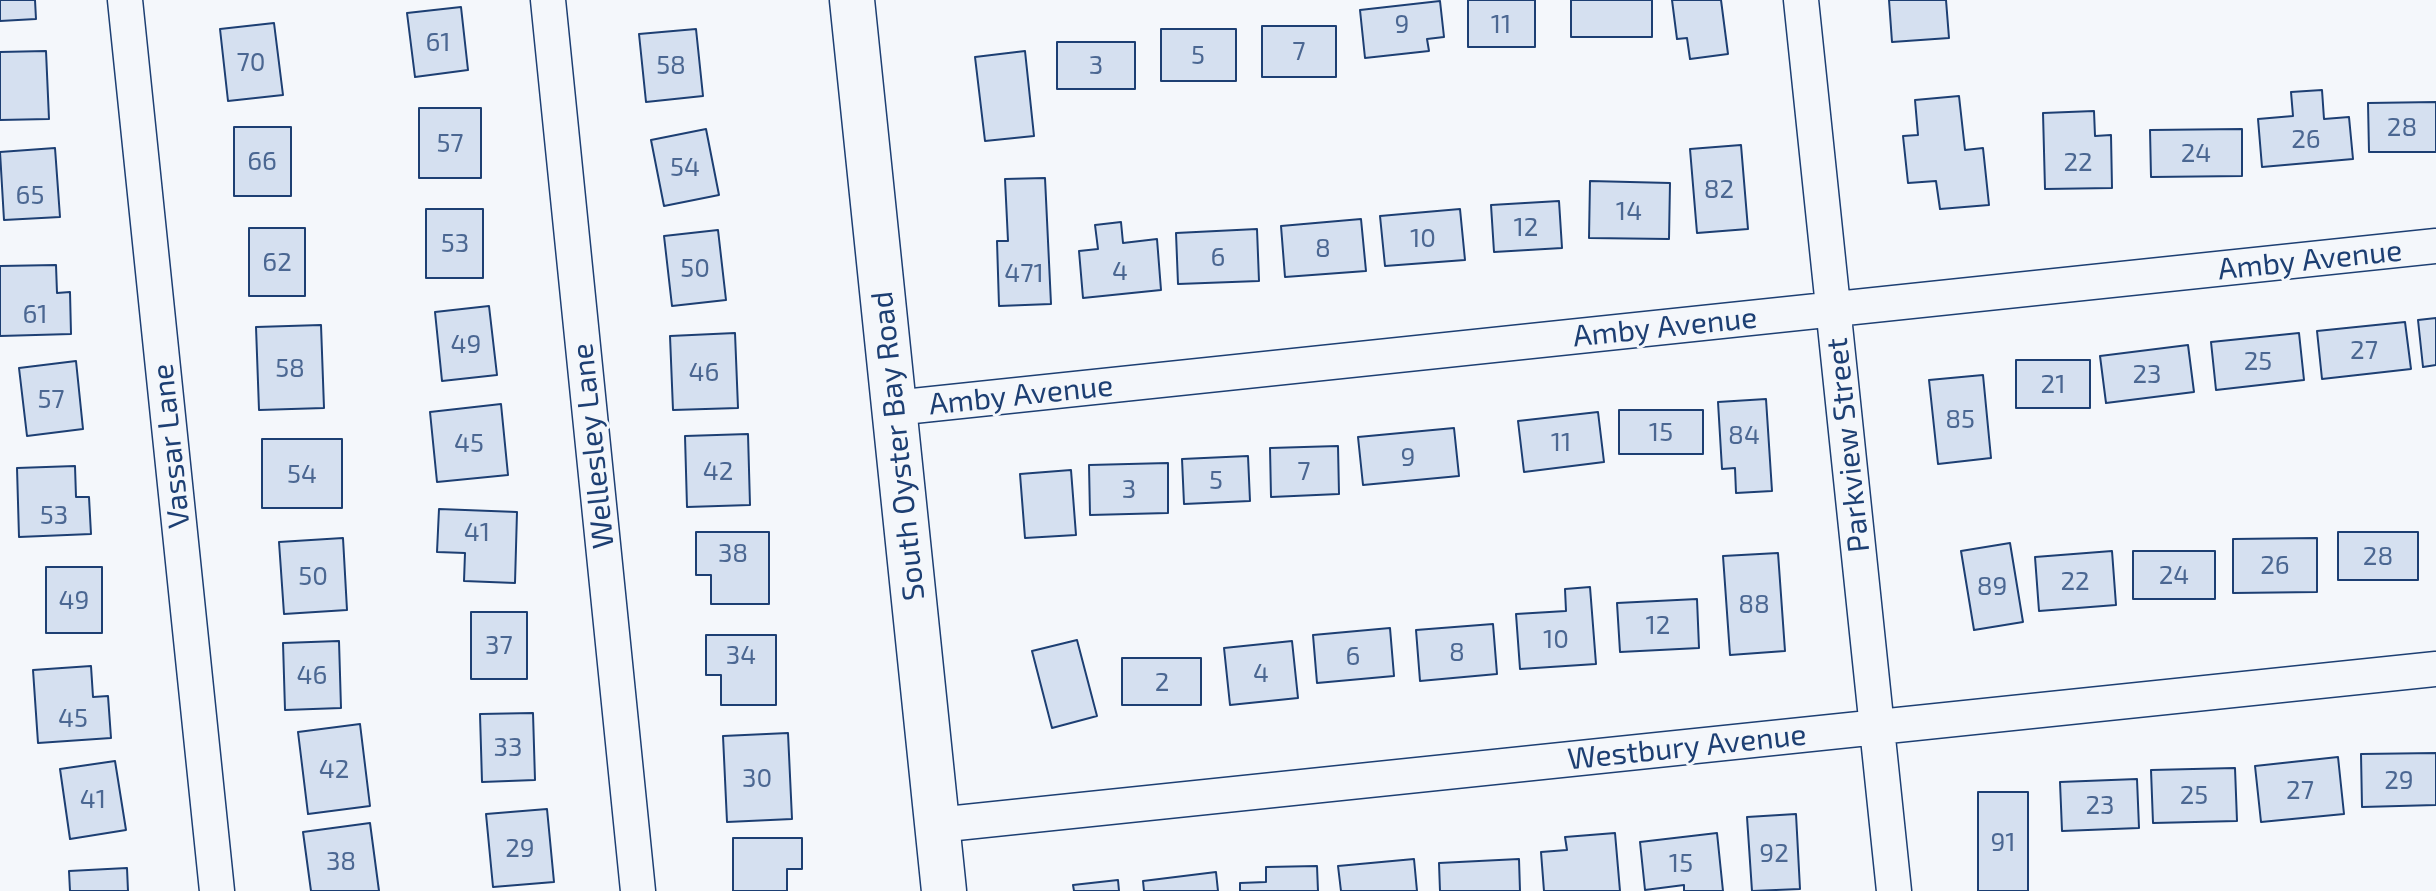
<!DOCTYPE html>
<style>
body{margin:0}
canvas{display:block;background:#f4f7fb}
</style>
<canvas width="2436" height="891"></canvas>
<script>
const g = document.querySelector('canvas').getContext('2d');
g.lineJoin = 'round';
function fill(path, color) { g.fillStyle = color; g.fill(path, 'evenodd'); }
function strokePath(path, color, width, dash) { g.strokeStyle = color; g.lineWidth = width; g.lineCap = dash ? 'butt' : 'round'; g.setLineDash(dash || []); g.stroke(path); }
function drawText(font, color, halo, rows, align = 'center') {
  g.font = font + ' "Exo 2",sans-serif'; g.lineWidth = 6; g.setLineDash([]); g.textBaseline = 'middle'; g.strokeStyle = halo; g.fillStyle = color; for (const [text, x, y, turn = 0] of rows) {
    g.save(); g.translate(x, y); g.rotate((+turn || 0) * Math.PI / 180); g.textAlign = isNaN(turn) ? turn : align; if (halo) g.strokeText(text, 0, 0); g.fillText(text, 0, 0); g.restore();
  }
}
const building = new Path2D(`
 M0,0H35L36,19L0,21Z
 M1468,0H1535V47H1468Z
 M1571,0H1652V37H1571Z
 M1672,0H1721L1728,54L1690,59L1687,38L1677,39Z
 M1889,0H1946L1949,38L1892,42Z
 M1440,1L1444,37L1427,39L1429,51L1365,58L1360,10Z
 M461,7L468,70L415,77L407,13Z
 M274,23L283,95L228,101L220,29Z
 M1262,26H1336V77H1262Z
 M696,29L703,96L646,102L639,34Z
 M1161,29H1236V81H1161Z
 M1057,42H1135V89H1057Z
 M46,51L49,119L0,120V52Z
 M1025,51L1034,136L985,141L975,57Z
 M2322,90L2324,119L2349,117L2353,159L2262,167L2258,119L2293,116L2291,92Z
 M1959,96L1965,150L1983,148L1989,205L1940,209L1936,181L1908,183L1903,136L1918,135L1915,100Z
 M2436,102V152H2369L2368,103Z
 M419,108H481V178H419Z
 M2094,111L2095,136L2111,135L2112,188L2045,189L2043,113Z
 M234,127H291V196H234Z
 M706,129L719,195L664,206L651,140Z
 M2242,129V176L2151,177L2150,130Z
 M1741,145L1748,229L1697,233L1690,149Z
 M55,148L60,217L4,220L0,152Z
 M1045,178L1051,304L999,306L997,241H1008L1005,179Z
 M1590,181L1670,183L1669,239L1589,238Z
 M1559,201L1562,248L1494,252L1491,205Z
 M426,209H483V278H426Z
 M1460,209L1465,260L1385,266L1380,216Z
 M1361,219L1366,271L1285,277L1281,226Z
 M1121,222L1123,243L1157,239L1161,290L1083,298L1079,251L1098,249L1095,225Z
 M249,228H305V296H249Z
 M1257,229L1259,281L1178,284L1176,233Z
 M718,230L726,300L672,306L664,236Z
 M56,265L57,293L70,292L71,334L0,336V266Z
 M489,306L497,375L442,381L435,312Z
 M2436,318V365L2423,367L2418,320Z
 M2405,322L2411,369L2322,379L2317,331Z
 M321,325L324,408L259,410L256,327Z
 M735,333L738,408L673,410L670,336Z
 M2299,333L2304,380L2216,390L2211,342Z
 M2188,345L2194,392L2106,403L2100,356Z
 M2016,360H2090V408H2016Z
 M76,361L83,429L27,436L19,368Z
 M1983,375L1991,458L1938,464L1929,380Z
 M1766,399L1772,491L1736,493L1735,468L1722,469L1718,402Z
 M501,404L508,475L437,482L430,412Z
 M1619,410H1703V454H1619Z
 M1598,412L1604,462L1524,472L1518,421Z
 M1454,428L1459,476L1363,485L1358,437Z
 M748,434L750,505L687,507L685,436Z
 M262,439H342V508H262Z
 M1338,446L1339,494L1271,497L1270,448Z
 M1248,456L1250,501L1184,504L1182,459Z
 M1168,463V513L1090,515L1089,465Z
 M75,466L76,497H89L91,534L19,537L17,468Z
 M1071,470L1076,535L1025,538L1020,474Z
 M439,509L517,512L515,583L464,581L465,553L437,552Z
 M696,532H769V604H711V575H696Z
 M2338,532H2418V580H2338Z
 M343,538L347,610L284,614L279,542Z
 M2317,538V592L2233,593V539Z
 M2010,543L2023,622L1974,630L1961,551Z
 M2112,551L2116,605L2039,611L2035,557Z
 M2133,551H2215V599H2133Z
 M1778,553L1785,651L1730,655L1723,556Z
 M46,567H102V633H46Z
 M1590,587L1596,664L1520,669L1516,614L1566,611L1565,589Z
 M1697,599L1699,648L1620,652L1617,603Z
 M471,612H527V679H471Z
 M1493,624L1497,674L1420,681L1416,630Z
 M1390,628L1394,676L1317,683L1313,635Z
 M706,635H776V705H721V675H706Z
 M1077,640L1097,716L1052,728L1032,651Z
 M339,641L341,708L285,710L283,643Z
 M1292,641L1298,698L1230,705L1224,648Z
 M1122,658H1201V705H1122Z
 M91,666L93,697L108,696L111,738L38,743L33,670Z
 M533,713L535,780L482,782L480,714Z
 M360,724L370,806L308,814L298,732Z
 M788,733L792,819L727,822L723,736Z
 M2436,753V805L2362,807L2361,754Z
 M2338,757L2344,814L2261,822L2255,766Z
 M115,761L126,830L70,839L60,769Z
 M2235,768L2237,821L2153,823L2151,770Z
 M2137,779L2139,828L2062,831L2060,782Z
 M1978,792H2028V891H1978Z
 M547,809L554,882L493,887L486,814Z
 M1796,814L1800,889L1752,891L1747,817Z
 M370,823L379,891H311L303,832Z
 M1615,833L1620,891H1544L1541,852L1567,850L1565,837Z
 M1717,833L1723,891H1684V885L1645,890L1640,842Z
 M733,838H802V869H787V891H733Z
 M1414,859L1417,891H1341L1338,866Z
 M1519,859L1520,891H1440L1439,863Z
 M1317,866L1318,891H1240V883L1266,882V867Z
 M127,868L128,891H70L69,871Z
 M1216,872L1218,891H1144L1143,881Z
 M1118,880L1119,891H1074L1073,885Z`);
fill(building, '#d5e0f0');
strokePath(building, '#1d3f73', 2);
const street = new Path2D(`
 M125,0L217,891
 M548,0L638,891
 M1801,0L1894,891
 M894,408L2436,246
 M937,825L2436,669`);
const secondary = new Path2D(`
 M852,0L944,891`);
strokePath(street, '#1d3f73', 37);
strokePath(secondary, '#1d3f73', 47);
strokePath(street, '#f4f7fb', 34);
strokePath(secondary, '#f4f7fb', 44);
drawText('26px', '#4b6792', null, [
 ["9",1402,24],
 ["11",1501,24],
 ["61",438,42],
 ["7",1299,51],
 ["5",1198,55],
 ["70",251,62],
 ["58",671,65],
 ["3",1096,65],
 ["28",2402,127],
 ["26",2306,139],
 ["57",450,143],
 ["24",2196,153],
 ["66",262,161],
 ["22",2078,162],
 ["54",685,167],
 ["82",1719,189],
 ["65",30,195],
 ["14",1629,211],
 ["12",1526,227],
 ["10",1423,238],
 ["53",455,243],
 ["8",1323,248],
 ["6",1218,257],
 ["62",277,262],
 ["50",695,268],
 ["4",1120,271],
 ["471",1024,273],
 ["61",35,314],
 ["49",466,344],
 ["27",2364,350],
 ["25",2258,361],
 ["58",290,368],
 ["46",704,372],
 ["23",2147,374],
 ["21",2053,384],
 ["57",51,399],
 ["85",1960,419],
 ["15",1661,432],
 ["84",1744,435],
 ["11",1561,442],
 ["45",469,443],
 ["9",1408,457],
 ["42",718,471],
 ["7",1304,471],
 ["54",302,474],
 ["5",1216,480],
 ["3",1129,489],
 ["53",54,515],
 ["41",477,532],
 ["38",733,553],
 ["28",2378,556],
 ["26",2275,565],
 ["24",2174,575],
 ["50",313,576],
 ["22",2075,581],
 ["89",1992,586],
 ["49",74,600],
 ["88",1754,604],
 ["12",1658,625],
 ["10",1556,639],
 ["37",499,645],
 ["8",1457,652],
 ["34",741,655],
 ["6",1353,656],
 ["4",1261,673],
 ["46",312,675],
 ["2",1162,682],
 ["45",73,718],
 ["33",508,747],
 ["42",334,769],
 ["30",757,778],
 ["29",2399,780],
 ["27",2300,790],
 ["25",2194,795],
 ["41",93,799],
 ["23",2100,805],
 ["91",2003,842],
 ["29",520,848],
 ["92",1774,853],
 ["38",341,861],
 ["15",1681,863]
]);
drawText('30px', '#1d3f73', '#f4f7fb', [
 ["Amby Avenue",2310,260,-6],
 ["Amby Avenue",1665,327,-6],
 ["Amby Avenue",1021,395,-6],
 ["Parkview Street",1848,445,-96],
 ["Vassar Lane",171,446,-96],
 ["Wellesley Lane",593,446,-96],
 ["South Oyster Bay Road",898,446,-96],
 ["Westbury Avenue",1687,747,-6]
]);
</script>
